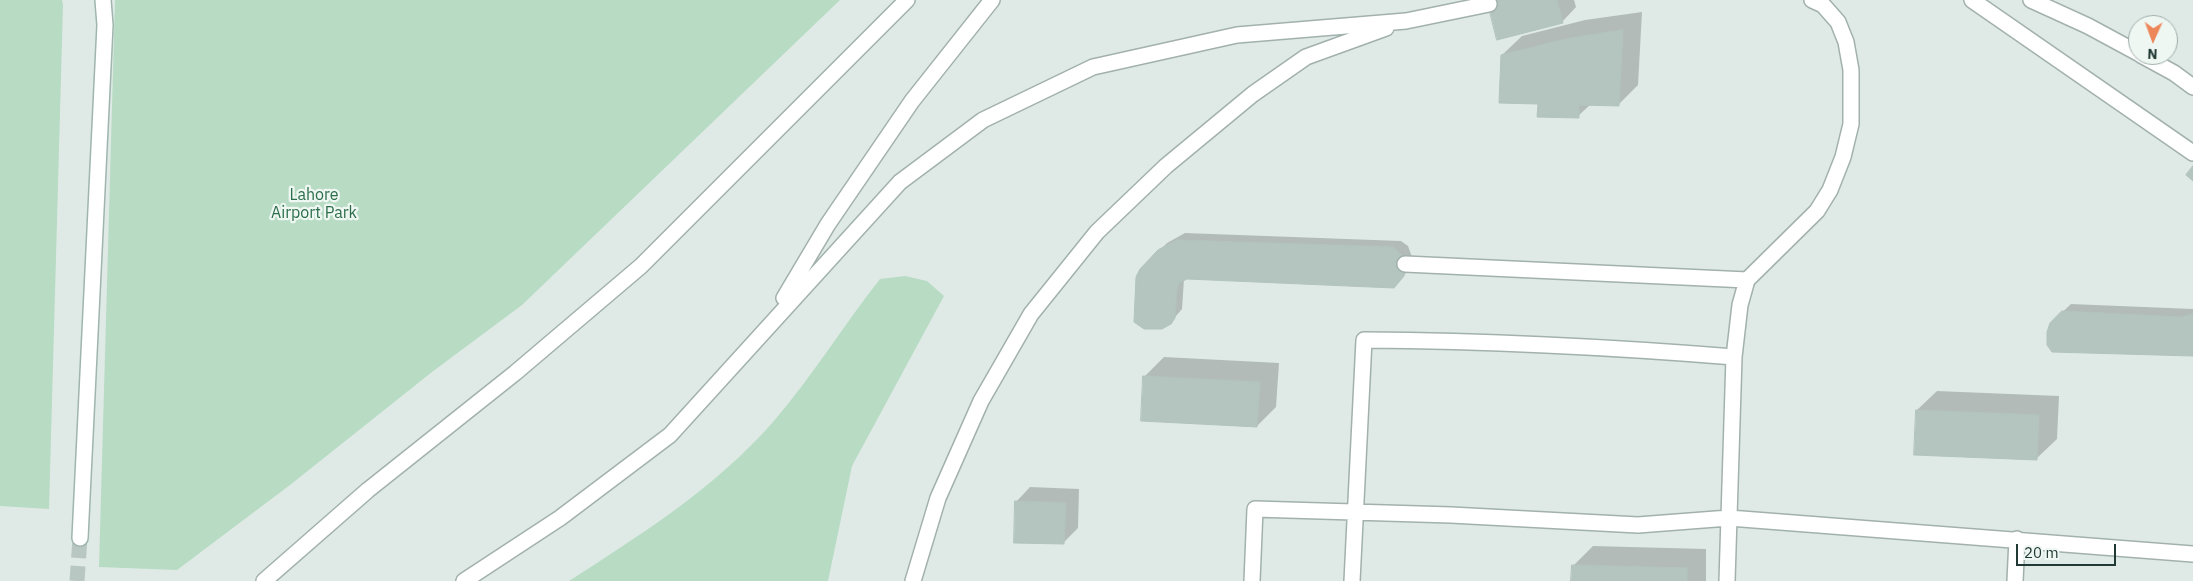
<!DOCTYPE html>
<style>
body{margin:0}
#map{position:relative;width:2193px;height:581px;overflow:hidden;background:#dfeae6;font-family:"IBM Plex Sans",sans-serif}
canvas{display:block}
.north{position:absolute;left:2128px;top:15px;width:50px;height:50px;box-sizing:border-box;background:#eff7f3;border:1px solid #9daba7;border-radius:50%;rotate:182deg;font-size:14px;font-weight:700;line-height:20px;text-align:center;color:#213934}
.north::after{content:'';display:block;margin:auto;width:18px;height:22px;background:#ed8759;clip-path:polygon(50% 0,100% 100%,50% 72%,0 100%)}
.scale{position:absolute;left:2016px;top:544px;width:100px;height:22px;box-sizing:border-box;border:2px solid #213934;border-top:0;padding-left:6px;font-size:15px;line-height:18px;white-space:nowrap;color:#213934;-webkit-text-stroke:4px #eff7f3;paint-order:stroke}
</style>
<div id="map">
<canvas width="2193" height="581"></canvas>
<div class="north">N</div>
<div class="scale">20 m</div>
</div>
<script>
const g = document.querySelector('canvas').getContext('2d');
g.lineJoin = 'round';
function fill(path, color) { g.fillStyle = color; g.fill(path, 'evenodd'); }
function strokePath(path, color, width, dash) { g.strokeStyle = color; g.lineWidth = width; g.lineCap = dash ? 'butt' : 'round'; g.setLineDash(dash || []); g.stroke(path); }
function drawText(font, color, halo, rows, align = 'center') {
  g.font = font + ' "IBM Plex Sans",sans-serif'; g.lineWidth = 4.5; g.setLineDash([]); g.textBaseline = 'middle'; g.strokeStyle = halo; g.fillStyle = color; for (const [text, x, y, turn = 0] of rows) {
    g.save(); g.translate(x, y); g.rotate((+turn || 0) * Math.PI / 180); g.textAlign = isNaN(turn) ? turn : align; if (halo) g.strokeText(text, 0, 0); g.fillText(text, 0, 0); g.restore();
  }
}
fill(new Path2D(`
 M0,0H62L63,5L49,509L0,506Z
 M115,0H840L522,305L432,372L290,485L177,570L99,567Z
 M905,276L927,281L944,296L852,466L828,581H569C642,534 715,488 773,422C812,377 843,326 880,279Z`), '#b8dbc4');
fill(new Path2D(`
 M1488,0H1574L1576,7L1562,22Z
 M1642,12L1638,85L1618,105L1591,104L1578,116L1539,103L1502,55L1522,36L1585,20Z
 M1185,233L1401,241L1408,246L1412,257L1411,267L1401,279L1186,278L1184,279L1182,309L1170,323L1148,262L1167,243Z
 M2071,304L2193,309V354L2051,323Z
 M1164,357L1279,363L1276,407L1257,426L1144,377Z
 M1937,391L2059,396L2057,439L2037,458L1917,410Z
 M1030,487L1079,489L1078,528L1064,542L1016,502Z
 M1593,546L1706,549V581H1572L1573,566Z`), '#0003');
const building = new Path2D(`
 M1487,0H1557L1563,23L1497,40Z
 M1623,30L1619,106L1579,105V118L1537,117L1538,104L1499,103L1501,55L1565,39Z
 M2193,166V181L2186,175Z
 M1177,240L1393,247L1401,254L1405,264L1404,276L1394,288L1187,279L1179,283L1177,288L1175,318L1171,324L1162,329H1144L1134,322L1136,277L1140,269L1158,250Z
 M2062,311L2181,317L2193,314V356L2052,352L2047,345V332L2050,323Z
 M1143,376L1260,382L1257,427L1141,421Z
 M1916,410L2039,415L2037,460L1914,455Z
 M1015,501L1066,503L1064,544L1014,543Z
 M1572,565L1687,568V581H1571Z`);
fill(building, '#b4c4bf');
strokePath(building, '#b2c3bd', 1);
strokePath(new Path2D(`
 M77,581L80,538`), '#b9c7c2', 15, [15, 8]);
const lane = new Path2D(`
 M1972,0L2193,153
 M2031,0L2088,26L2138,53
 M2141,55L2174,73L2193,87
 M1405,264L1747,280
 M784,298L828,224L912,101L992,0
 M464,581L560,518L670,435L900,182L983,120L1093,67L1237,35L1406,21L1489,4
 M913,581L938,498L981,401L1031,314L1097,232L1166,166L1253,94L1306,57L1386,28
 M1252,581L1255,509L1451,515L1638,525L1729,518L2193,554
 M1352,581L1364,340C1488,341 1611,347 1734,357
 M1727,581L1734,357L1740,305L1747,280L1817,211L1830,190L1843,157L1851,124V70L1846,42L1838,22L1823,5L1812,0
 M2015,581L2017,539`);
const street = new Path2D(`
 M264,581L368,490L515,373L641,266L907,0`);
const secondary = new Path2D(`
 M80,538L105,25L103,0`);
strokePath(lane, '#a2b1ad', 18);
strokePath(street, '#a2b1ad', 18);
strokePath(secondary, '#9fb5ae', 18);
strokePath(lane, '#fff', 15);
strokePath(street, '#fff', 15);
strokePath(secondary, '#fff', 15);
drawText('16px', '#2c6e4a', '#eff7f3', [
 ["Lahore",314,195],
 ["Airport Park",314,213]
]);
</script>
